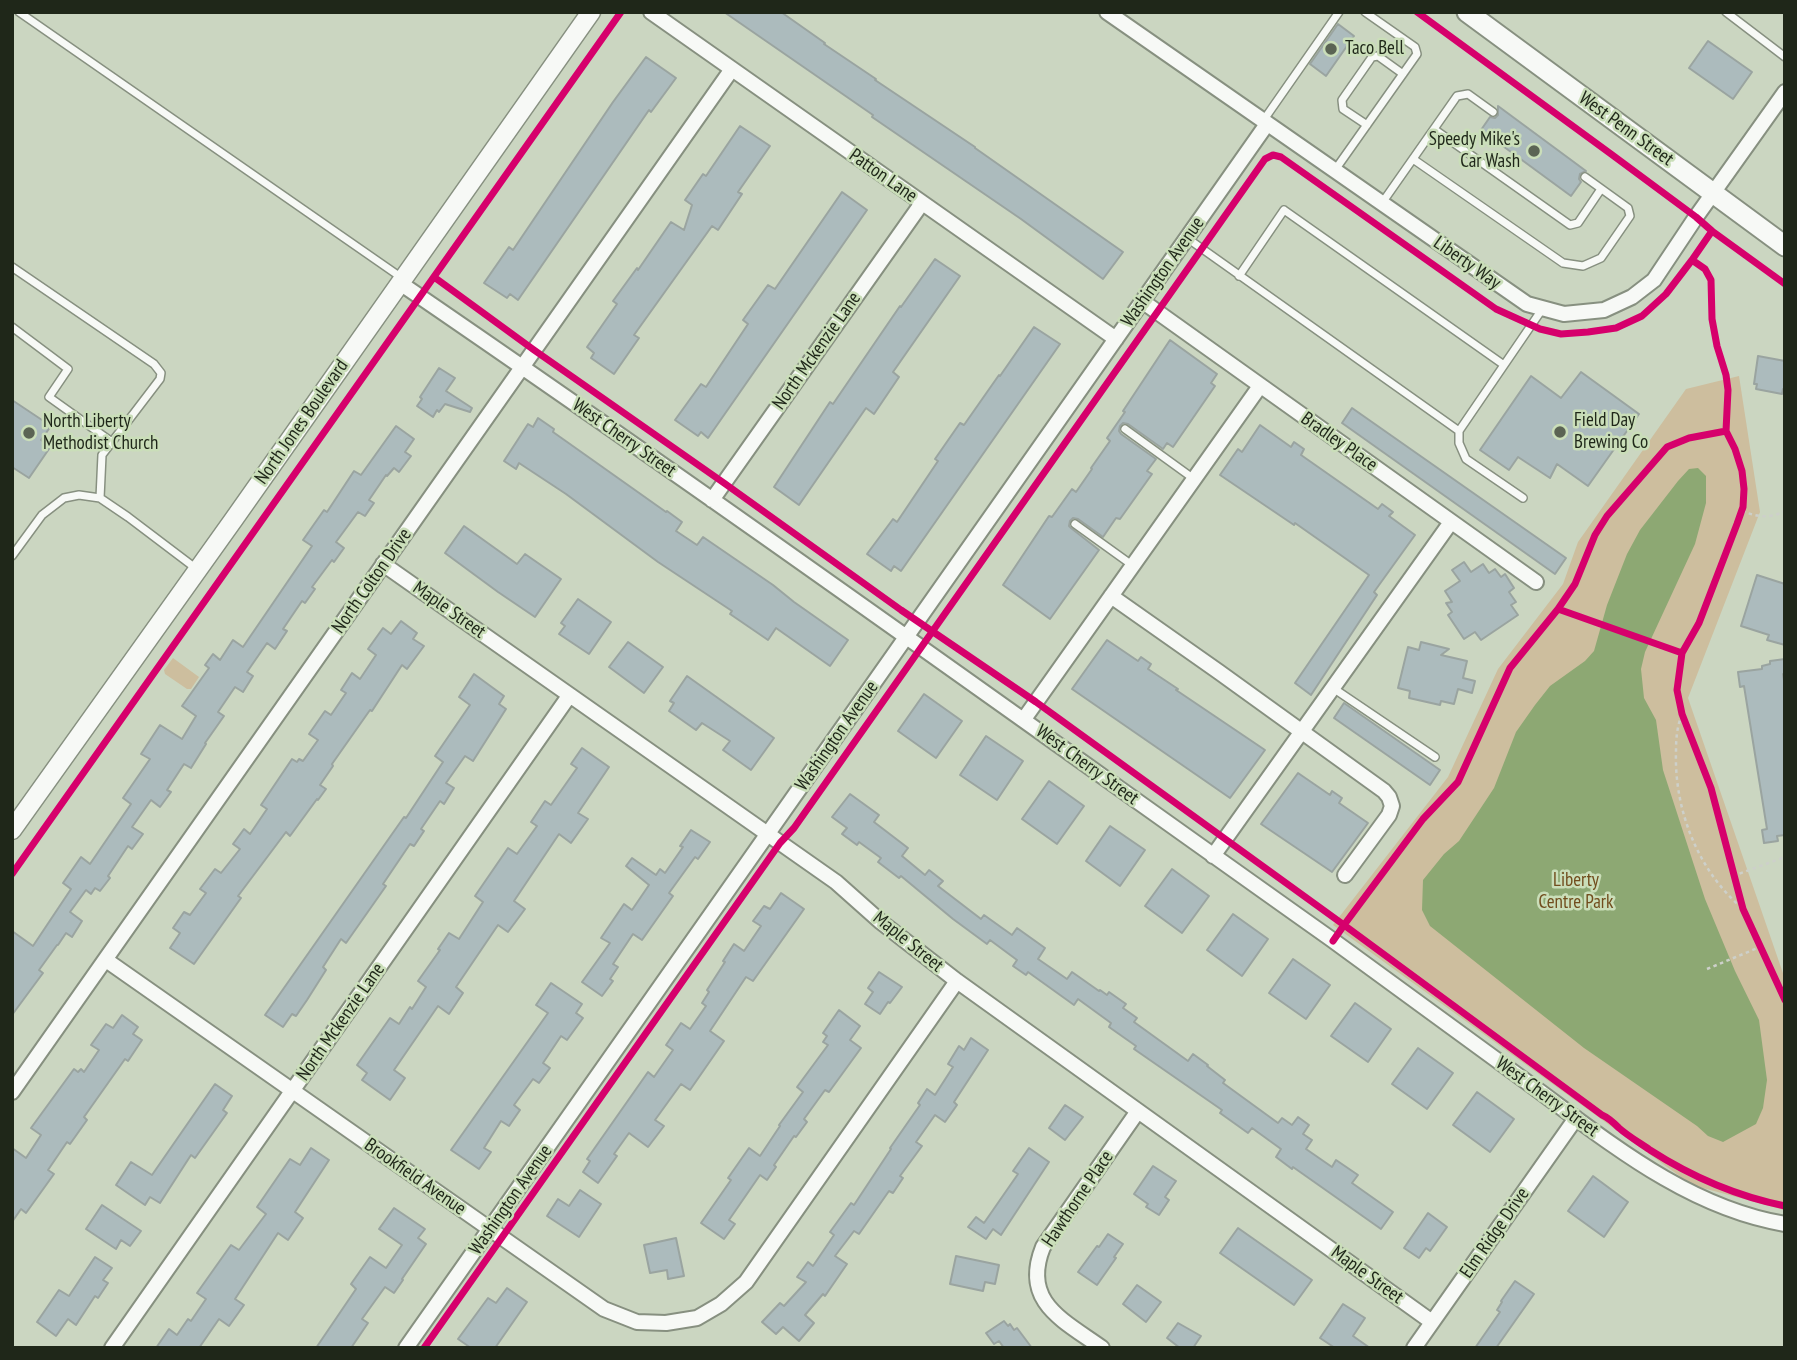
<!DOCTYPE html>
<style>
body{margin:0}
#map{position:relative;width:1797px;height:1360px;overflow:hidden;background:#cbd6c1;font-family:"PT Sans Narrow",sans-serif}
canvas{display:block}
.frame{position:absolute;inset:0;border:14px solid #1f2719;pointer-events:none}
</style>
<div id="map">
<canvas width="1797" height="1360"></canvas>
<div class="frame"></div>
</div>
<script>
const g = document.querySelector('canvas').getContext('2d');
g.lineJoin = 'round';
function fill(path, color) { g.fillStyle = color; g.fill(path, 'evenodd'); }
function strokePath(path, color, width, dash) { g.strokeStyle = color; g.lineWidth = width; g.lineCap = dash ? 'butt' : 'round'; g.setLineDash(dash || []); g.stroke(path); }
function drawText(font, color, halo, rows, align = 'center') {
  g.font = font + ' "PT Sans Narrow",sans-serif'; g.lineWidth = 5; g.setLineDash([]); g.textBaseline = 'middle'; g.strokeStyle = halo; g.fillStyle = color; for (const [text, x, y, turn = 0] of rows) {
    g.save(); g.translate(x, y); g.rotate((+turn || 0) * Math.PI / 180); g.textAlign = isNaN(turn) ? turn : align; if (halo) g.strokeText(text, 0, 0); g.fillText(text, 0, 0); g.restore();
  }
}
fill(new Path2D(`
 M1739,376L1760,512L1688,698L1785,979L1784,1210L1692,1185L1333,925L1448,777L1498,669L1563,584L1578,542L1686,389Z
 M173,658L199,677L191,689H187L165,674L164,670Z`), '#cdbe9e');
fill(new Path2D(`
 M1698,468L1706,476V503L1695,544L1645,652L1641,669L1644,698L1656,720L1663,770L1705,899L1735,971L1759,1020L1767,1080L1763,1108L1756,1124L1723,1142L1708,1136L1697,1126L1584,1048L1430,926L1422,910L1423,880L1444,854L1459,841L1494,788L1516,732L1535,705L1550,686L1585,661L1594,651L1607,605L1627,554L1640,530L1678,481L1689,469Z`), '#8da873');
const building = new Path2D(`
 M724,12H781L825,43L824,44L876,79L875,80L975,147V148L1123,252L1103,279L1021,219L872,117L873,115Z
 M1338,24L1354,36L1326,76L1310,64Z
 M1708,41L1752,72L1733,99L1689,68Z
 M646,57L676,78L651,112L649,110L518,300L510,294L507,298L484,283L509,247L513,250L613,102Z
 M1498,106L1586,171L1580,174L1579,179L1581,182L1571,196L1481,130L1490,117L1495,118L1498,115Z
 M740,126L770,146L738,192L742,194L718,230L712,226L634,335L639,338L614,374L591,358L594,353L587,347L617,304L613,301L637,268L638,270L671,222L684,230L692,205L685,200L703,174L706,176Z
 M842,192L867,210L708,438L701,432L698,436L675,420L701,384L706,387L748,324L743,320L768,285L775,289Z
 M935,259L960,276L893,372L899,377L874,414L866,408L799,505L774,487L830,402L833,404L900,306L901,307Z
 M1034,327L1060,344L901,571L894,566L891,571L867,554L893,519L897,522L938,461L935,459L960,423L964,425L999,375L1000,376Z
 M1170,340L1217,374L1211,383L1215,386L1173,447L1167,443L1163,449L1128,424L1123,423L1120,426L1119,431L1121,434L1156,459L1147,471L1152,474L1120,519L1116,518L1103,537L1078,519L1073,518L1070,521L1069,526L1071,528L1099,550L1050,619L1003,585L1049,516L1052,517L1072,489L1076,492L1092,469L1091,468L1110,441L1107,438L1125,412L1123,411Z
 M1758,356L1785,361V390L1783,389L1782,394L1756,389L1757,384H1754Z
 M439,368L455,378L446,391L472,408L470,412L445,404L439,412L437,410L433,417L417,406L422,399L420,397Z
 M1581,372L1639,414L1588,486L1557,464L1550,478L1518,457L1509,470L1480,450L1531,376L1561,398Z
 M12,400L51,426L41,440L51,446L29,478L12,467Z
 M1352,408L1566,558L1555,574L1342,423Z
 M538,418L554,429L553,432L666,512L667,511L682,522L676,531L697,545L703,537L773,585L794,602L848,640L830,666L776,628L768,640L730,614L732,611L658,562L566,494L519,463L516,469L504,461L528,424L533,427Z
 M1260,425L1291,447L1294,442L1304,449L1301,455L1378,509L1382,504L1393,512L1389,516L1415,535L1374,592L1377,595L1311,695L1295,683L1369,575L1295,523L1294,525L1220,475L1238,449L1242,452Z
 M396,426L414,439L405,452L411,456L399,472L394,468L387,476L386,475L369,500L374,503L365,516L358,512L336,542L344,548L334,562L332,560L312,587L315,589L305,603L302,601L283,629L287,631L275,649L267,643L247,672L253,676L243,692L235,687L218,712L224,716L205,743L206,744L191,768L184,764L167,790L171,792L160,807L151,800L132,827L143,834L132,849L128,846L108,876L110,878L100,891L95,888L91,894L86,890L70,912L82,921L72,937L66,933L58,945H57L39,970L43,973L12,1015V931L33,946L71,889L63,883L81,857L90,864L131,804L123,798L150,759L141,754L160,725L182,739L196,716L182,706L209,668L205,665L213,654L220,660L233,640L243,647L312,546L303,540L324,510L327,512L354,471L361,475Z
 M464,526L517,564L525,554L561,579L535,617L498,592L445,553Z
 M1464,562L1471,572L1483,564L1489,573L1495,569L1501,577L1505,574L1514,588L1509,592L1516,602L1511,605L1518,615L1481,640L1475,632L1464,639L1448,615L1452,612L1446,603L1452,602L1445,591L1460,581L1452,570Z
 M1757,575L1785,584V645L1767,640L1769,635L1741,626Z
 M578,599L611,622L589,654L559,634L565,626L561,623Z
 M401,621L417,633L413,639L424,646L407,669L402,665L372,711L370,710L332,764L333,766L320,785L326,789L318,800L317,799L290,836L286,832L238,896L241,898L194,964L170,948L180,933L173,928L184,912L190,915L206,893L200,889L215,869L221,873L240,849L233,844L244,829L250,834L267,809L261,805L292,759L297,762L299,759L303,761L318,740L309,734L325,711L331,715L346,693L341,690L352,673L360,679L376,655L368,649L383,628L391,634Z
 M1107,640L1138,661L1141,657L1151,664L1148,669L1178,689L1176,690L1265,750L1230,798L1072,689Z
 M628,642L663,667L644,693L609,667Z
 M1421,642L1449,649L1441,655L1467,661L1463,678L1475,681L1472,693L1458,689L1454,704L1441,701L1440,705L1409,698L1410,691L1398,688L1408,647L1419,650Z
 M1785,659V674H1783L1785,687V835L1777,836L1778,841L1764,843L1762,830L1767,829L1744,686L1740,687L1738,672L1762,669V666L1770,664V661Z
 M474,674L504,696L499,704L506,709L473,761L465,756L446,783L454,788L444,804L440,801L421,829L424,831L414,846L410,844L383,884L386,886L346,943L341,939L323,967L326,970L307,1000L296,1016L292,1014L283,1027L265,1015L404,817L406,818L443,762L435,756L470,705L459,697Z
 M687,676L774,738L751,770L723,750L730,741L702,723L696,730L669,711L674,703L670,701Z
 M924,694L962,721L936,758L898,731Z
 M1344,703L1440,770L1430,785L1334,718Z
 M986,736L1023,761L997,800L960,775Z
 M582,748L609,767L578,813L588,819L571,843L559,834L514,901L525,909L508,932L498,925L456,987L463,993L449,1014L438,1006L394,1070L405,1078L390,1100L362,1080L367,1073L357,1065L390,1018L399,1024L410,1007L412,1009L426,987L418,981L440,950L438,949L449,933L459,939L483,902L475,896L508,848L517,854L537,826L531,822L545,801L551,805L577,768L571,764Z
 M1298,773L1330,795L1332,791L1342,798L1339,803L1368,823L1332,872L1261,824Z
 M1049,781L1084,806L1057,844L1022,819Z
 M850,794L879,815L874,822L908,848L902,856L925,875L929,870L943,881L938,886L981,919L984,915L1012,935L1017,928L1045,948L1038,959L1067,979L1072,972L1099,991L1100,990L1107,995L1109,992L1126,1004L1123,1008L1137,1018L1134,1022L1188,1061L1193,1054L1208,1065L1207,1066L1225,1080L1223,1083L1278,1123L1282,1118L1292,1125L1298,1117L1309,1125L1303,1134L1312,1140L1306,1149L1332,1167L1336,1160L1358,1175L1352,1183L1393,1212L1381,1229L1293,1167L1292,1169L1276,1157L1281,1149L1252,1128L1248,1133L1220,1113L1222,1110L1134,1049L1136,1046L1109,1027L1111,1023L1078,999L1074,1005L1028,972L1026,975L1013,966L1017,960L990,940L987,944L953,919L901,876L899,878L878,862L881,858L859,842L857,845L842,834L847,828L832,817Z
 M1110,826L1145,850L1120,886L1086,861Z
 M691,830L710,842L698,859L695,857L669,893L673,896L642,940L633,934L613,964L618,967L610,979L613,981L602,996L582,982L610,943L601,938L624,904L632,910L649,885L626,866L632,858L656,875L660,869L665,873L683,847L680,846Z
 M1172,869L1209,896L1182,933L1145,906Z
 M781,893L804,909L753,981L746,977L710,1031L724,1041L690,1090L681,1084L655,1120L664,1126L648,1147L629,1133L614,1154L617,1156L598,1183L583,1172L590,1161L587,1159L648,1072L654,1077L673,1050L666,1045L681,1023L690,1029L706,1006L702,1003L709,992L707,990L725,962L723,961L734,944L744,951L761,926L753,921L764,906L770,909Z
 M1233,914L1268,939L1242,976L1207,950Z
 M1293,959L1330,985L1306,1019L1269,993Z
 M879,972L902,987L890,1003L888,1002L880,1014L865,1004L873,992L868,988Z
 M551,983L582,1004L576,1013L583,1018L567,1040L561,1036L543,1063L550,1068L539,1083L533,1079L514,1105L520,1110L509,1126L501,1121L484,1148L491,1152L479,1169L451,1150L548,1013L536,1005Z
 M1355,1003L1391,1029L1368,1062L1331,1036Z
 M839,1010L860,1026L850,1040L861,1048L829,1092L825,1090L804,1119L807,1122L796,1137L794,1136L774,1165L776,1167L767,1180L760,1175L729,1220L735,1224L724,1239L701,1223L731,1180L728,1178L749,1148L760,1156L780,1126L779,1125L803,1092L797,1087L828,1045L823,1042L827,1036L823,1033Z
 M122,1015L138,1027L133,1034L142,1040L128,1061L125,1059L84,1117L87,1120L70,1144L67,1142L48,1170L54,1174L26,1213L21,1209L12,1222V1148L26,1158L41,1135L31,1128L74,1069L78,1072L81,1069L84,1072L99,1050L91,1045L106,1024L113,1028Z
 M971,1038L988,1050L954,1102L957,1105L945,1122L935,1115L916,1142L922,1146L900,1176L903,1178L893,1193L889,1191L859,1234L854,1231L835,1256L847,1264L825,1296L823,1294L805,1315L814,1323L799,1341L783,1327L776,1334L762,1322L780,1303L784,1306L806,1282L797,1277L808,1262L813,1266L834,1235L830,1232L851,1203L854,1205L891,1149L890,1148L920,1105L918,1103L927,1089L935,1095L953,1067L948,1064L959,1046L964,1050Z
 M1418,1048L1453,1073L1427,1109L1392,1084Z
 M215,1084L232,1096L223,1110L227,1113L195,1158L191,1155L160,1203L150,1197L145,1205L116,1185L131,1162L152,1175Z
 M1477,1092L1514,1119L1490,1152L1453,1125Z
 M1065,1105L1083,1117L1065,1140L1049,1128Z
 M311,1148L329,1160L295,1212L303,1218L288,1240L278,1233L235,1299L244,1305L229,1326L219,1319L199,1348H156L169,1329L177,1335L188,1319L191,1321L206,1299L197,1293L231,1245L239,1250L266,1214L257,1207L290,1159L300,1165Z
 M1029,1148L1049,1162L1001,1235L993,1229L986,1239L968,1227L976,1217L984,1223L1018,1174L1013,1171Z
 M1153,1166L1176,1181L1165,1197L1169,1200L1159,1215L1146,1207L1148,1204L1134,1194Z
 M1593,1176L1628,1202L1604,1237L1568,1211Z
 M580,1190L601,1204L579,1237L547,1216L558,1199L569,1206Z
 M102,1205L141,1231L130,1246L121,1240L116,1249L86,1229Z
 M394,1208L425,1229L418,1238L426,1244L402,1279L403,1280L394,1293L385,1287L362,1319L368,1323L351,1348H316L356,1289L351,1284L370,1257L386,1268L402,1245L379,1229Z
 M1428,1213L1447,1227L1430,1251L1426,1248L1419,1258L1404,1248Z
 M1238,1228L1312,1280L1294,1305L1220,1253Z
 M1108,1234L1123,1244L1114,1257L1116,1258L1097,1285L1078,1272L1097,1246L1099,1247Z
 M676,1238L684,1276L668,1279L667,1270L650,1273L644,1245Z
 M956,1256L999,1265L995,1284L985,1282L983,1291L950,1284Z
 M95,1257L112,1268L103,1280L108,1283L98,1298L95,1296L76,1325L68,1319L56,1336L37,1322L59,1290L69,1296Z
 M1515,1281L1534,1294L1496,1348H1475L1500,1312L1497,1310L1502,1302L1501,1301Z
 M1137,1285L1161,1302L1146,1322L1123,1304Z
 M507,1288L527,1302L495,1348H471L458,1339L488,1298L496,1303Z
 M1343,1304L1365,1318L1353,1336L1370,1348H1335L1320,1338Z
 M1004,1321L1008,1326L1010,1324L1014,1330L1017,1328L1032,1348H1004L999,1341L994,1344L986,1333Z
 M1178,1323L1201,1336L1193,1348H1180L1167,1338Z`);
fill(building, '#acbbbd');
strokePath(building, '#9aa4a0', 2);
const service = new Path2D(`
 M19,12L402,278
 M1726,12L1785,57
 M1263,121L1339,12
 M1367,125L1343,109L1342,100L1372,57L1378,56L1403,74
 M1434,129L1570,225L1578,223L1601,189
 M1413,159L1563,263L1583,266L1601,258L1630,216L1628,208L1585,177
 M1335,170L1417,54L1415,47L1365,12
 M1382,203L1457,96L1468,94L1493,112
 M1187,238L1459,431L1543,308
 M12,267L154,364L161,373L160,379L102,455L100,498
 M1239,276L1284,210L1504,365
 M12,327L68,369L49,397L112,442
 M1125,429L1194,479
 M1459,431V443L1466,459L1523,498
 M1075,524L1132,565
 M12,556L42,515L64,498L79,495L100,498L128,517L198,570
 M1333,688L1435,757`);
const minor = new Path2D(`
 M651,12L1116,339
 M1107,12L1527,304L1564,314L1604,310L1632,297L1654,280L1696,217L1785,92
 M400,283C713,497 1021,719 1331,939C1399,988 1467,1039 1535,1088C1611,1144 1689,1208 1785,1224
 M1142,301L1536,582
 M712,500L922,203
 M383,564L836,882L881,922L957,981L1432,1322
 M1111,596L1219,672L1384,791L1389,797L1392,806L1389,815L1345,875
 M1024,719L1260,386
 M1213,856L1451,522
 M106,960L604,1309L637,1322L666,1323L697,1318L721,1304L746,1282L957,981
 M12,1092L732,69
 M112,1348L569,696
 M406,1348L1267,124
 M1102,1348C1063,1320 1021,1302 1043,1247L1138,1111
 M1414,1348L1576,1118`);
const tertiary = new Path2D(`
 M12,830L234,519L591,12`);
const secondary = new Path2D(`
 M1467,12L1785,246`);
strokePath(service, '#879080', 10);
strokePath(minor, '#879080', 18);
strokePath(tertiary, '#879080', 21);
strokePath(secondary, '#879080', 23);
strokePath(new Path2D(`
 M1742,511C1757,517 1770,519 1785,511
 M1682,714C1677,727 1676,738 1676,751C1674,810 1698,871 1743,909
 M1733,876L1785,857
 M1707,969L1760,947`), '#cdd0ca', 2.5, [3.5, 3.5]);
strokePath(service, '#f7f9f6', 7);
strokePath(minor, '#f7f9f6', 14);
strokePath(tertiary, '#f7f9f6', 18);
strokePath(secondary, '#f7f9f6', 19);
strokePath(new Path2D(`
 M1417,12L1611,154L1696,217L1712,231L1785,284
 M1712,231L1692,260L1705,269L1711,280L1712,319L1717,346L1726,375L1728,390L1726,431L1735,449L1742,471L1744,489L1743,507L1737,524L1699,623L1682,653L1677,690L1682,714L1711,788L1743,909L1785,1000
 M434,277L534,350L724,483L901,610L1036,702L1344,925L1602,1115C1609,1118 1613,1122 1619,1128C1628,1136 1640,1143 1650,1150C1692,1177 1736,1196 1785,1206
 M1558,609L1682,653
 M12,874L621,12
 M1333,941L1344,925L1423,819L1458,782L1510,668L1558,609L1575,584L1595,535L1607,516L1667,447L1689,438L1726,431
 M424,1348L780,843L794,828L1265,159L1273,155L1281,157L1496,309L1540,329L1561,334L1588,332L1616,328L1642,316L1666,294L1692,260`), '#d6006c', 7);
for (const [x, y, r, color] of [
 [1331,49,7,"#5b6454"],
 [1534,151,7,"#5b6454"],
 [1560,432,7,"#5b6454"],
 [29,433,7,"#5b6454"]
]) { const dot = new Path2D(); dot.arc(x, y, r, 0, 2 * Math.PI); g.fillStyle = color; g.fill(dot); strokePath(dot, '#cadeb9', 2.5); }
drawText('19px', '#1f2719', '#cadeb9', [
 ["Taco Bell",1345,49],
 ["Speedy Mike's",1520,140,"right"],
 ["Car Wash",1520,162,"right"],
 ["Field Day",1574,421],
 ["Brewing Co",1574,443],
 ["North Liberty",43,422],
 ["Methodist Church",43,444]
], 'left');
drawText('19px', '#1f2719', '#cadeb9', [
 ["West Penn Street",1626,129,36],
 ["Patton Lane",883,176,35],
 ["Liberty Way",1467,263,35],
 ["Washington Avenue",1163,272,-55],
 ["North Mckenzie Lane",817,351,-55],
 ["North Jones Boulevard",302,422,-55],
 ["West Cherry Street",624,438,35],
 ["Bradley Place",1339,442,35],
 ["North Colton Drive",372,581,-55],
 ["Maple Street",449,610,35],
 ["Washington Avenue",837,736,-55],
 ["West Cherry Street",1087,765,36],
 ["Maple Street",908,942,39],
 ["North Mckenzie Lane",341,1022,-55],
 ["West Cherry Street",1547,1097,36],
 ["Brookfield Avenue",415,1177,35],
 ["Hawthorne Place",1078,1199,-56],
 ["Washington Avenue",511,1200,-55],
 ["Elm Ridge Drive",1495,1233,-55],
 ["Maple Street",1367,1275,36]
]);
drawText('19px', '#714d1d', '#cadeb9', [
 ["Liberty",1576,881],
 ["Centre Park",1576,903]
]);
</script>
